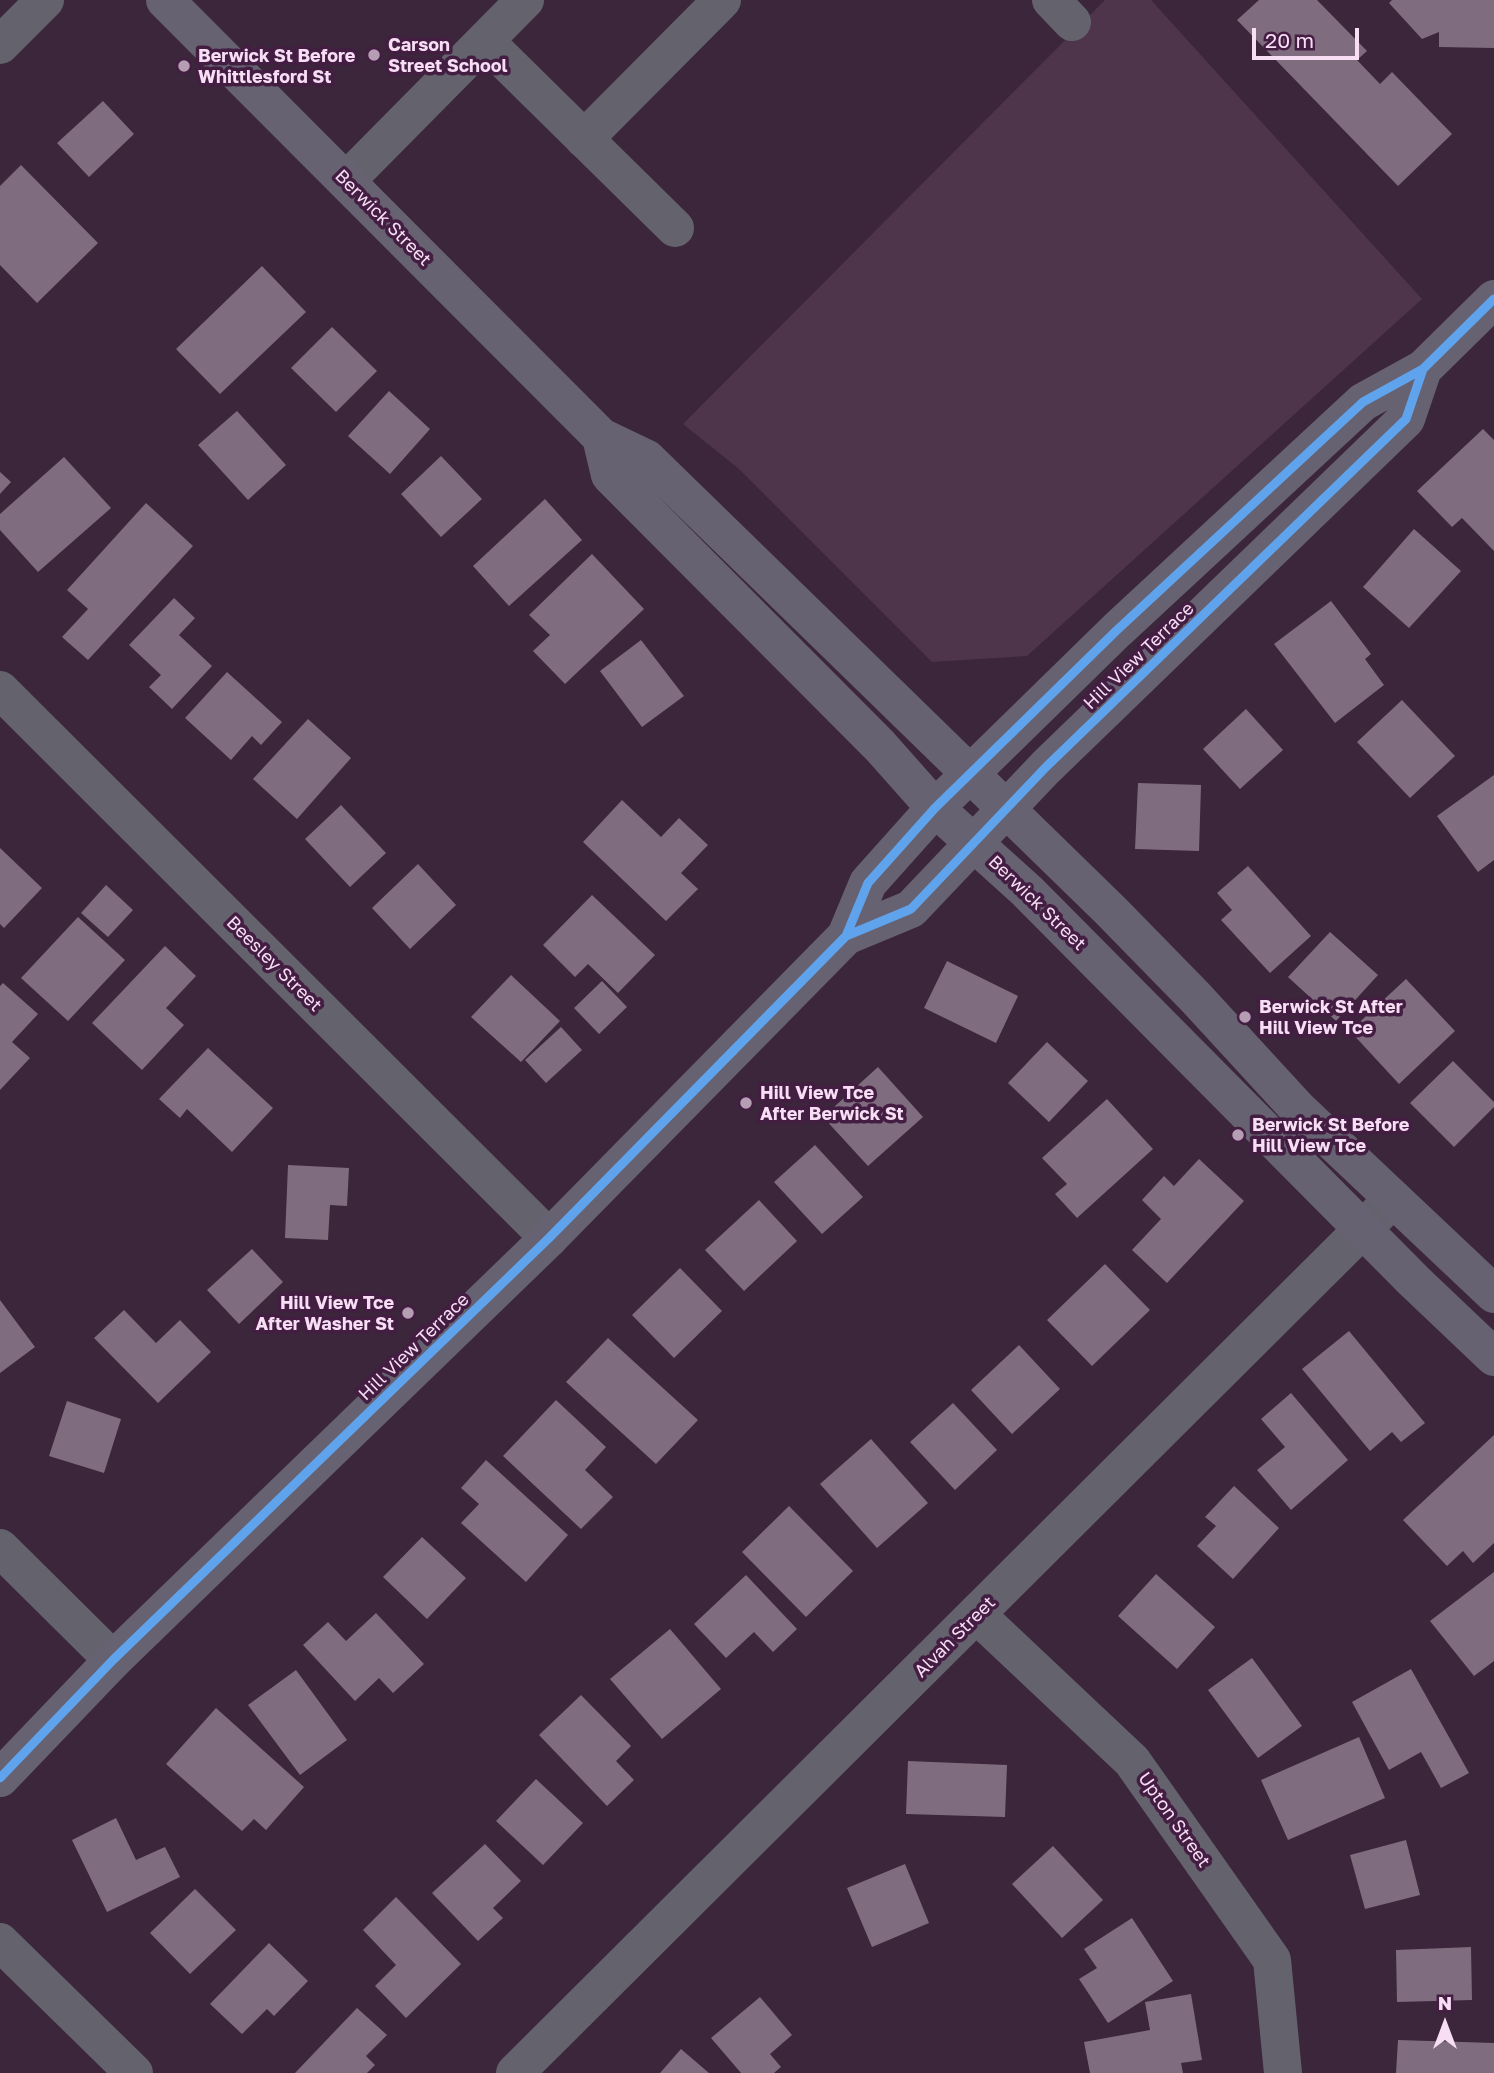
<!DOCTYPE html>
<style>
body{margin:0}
#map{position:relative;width:1494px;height:2073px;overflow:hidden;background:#3b263b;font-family:"Golos Text",sans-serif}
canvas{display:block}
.north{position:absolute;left:1410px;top:1989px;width:70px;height:70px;-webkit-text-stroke:5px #441d43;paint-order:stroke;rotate:0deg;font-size:19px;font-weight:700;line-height:28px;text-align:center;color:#f7def5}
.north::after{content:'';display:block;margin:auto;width:24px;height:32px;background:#f7def5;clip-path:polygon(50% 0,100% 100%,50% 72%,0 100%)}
.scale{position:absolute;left:1252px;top:28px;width:107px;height:32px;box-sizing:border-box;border:4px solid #f7def5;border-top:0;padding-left:9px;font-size:21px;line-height:24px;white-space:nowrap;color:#f7def5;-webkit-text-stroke:5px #441d43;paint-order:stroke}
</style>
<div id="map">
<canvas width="1494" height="2073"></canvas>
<div class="north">N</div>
<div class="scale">20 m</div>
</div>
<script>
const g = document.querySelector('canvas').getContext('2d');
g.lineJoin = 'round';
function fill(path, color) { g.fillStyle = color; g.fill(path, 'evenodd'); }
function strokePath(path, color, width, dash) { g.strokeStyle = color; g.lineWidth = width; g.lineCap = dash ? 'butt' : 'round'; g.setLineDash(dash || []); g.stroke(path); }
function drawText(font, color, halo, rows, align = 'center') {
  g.font = font + ' "Golos Text",sans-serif'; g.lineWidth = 7; g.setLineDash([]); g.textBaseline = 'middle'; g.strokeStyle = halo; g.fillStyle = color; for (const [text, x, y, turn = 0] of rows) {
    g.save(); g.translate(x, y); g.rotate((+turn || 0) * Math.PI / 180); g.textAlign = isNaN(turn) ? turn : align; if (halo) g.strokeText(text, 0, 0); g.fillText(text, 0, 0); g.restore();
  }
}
fill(new Path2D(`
 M1105,0H1151L1422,299L1027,656L932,662L739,469L683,424Z`), '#4e354c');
fill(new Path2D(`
 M1259,0H1317L1367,51L1357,60L1380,84L1392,72L1452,134L1398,186L1237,20Z
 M1392,0H1494V48L1439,47V32L1422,39L1389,3Z
 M103,101L134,134L89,177L57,143Z
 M21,165L98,243L37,303L0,265V186Z
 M262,266L306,312L220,394L176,349Z
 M332,327L377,371L336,412L291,368Z
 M389,391L430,429L390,474L348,436Z
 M237,411L286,465L248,500L198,445Z
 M1483,429L1494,440V551L1462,518L1452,527L1417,491Z
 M441,456L482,499L441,537L401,494Z
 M64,457L111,508L38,572L0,530V514Z
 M0,472L11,482L0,494Z
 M545,499L582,540L509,606L473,566Z
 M146,503L193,546L88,660L62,637L88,609L67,590Z
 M1414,529L1461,571L1409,628L1363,587Z
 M592,554L644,609L565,684L533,651L550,635L529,615Z
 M174,598L195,618L179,635L212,666L172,709L149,687L161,675L129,645Z
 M1331,601L1371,654L1365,659L1384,685L1335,723L1274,644Z
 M641,640L684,696L642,727L600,671Z
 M227,672L282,722L261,745L252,736L231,760L185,718Z
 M1402,700L1455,756L1410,798L1357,742Z
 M1246,709L1283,750L1240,789L1203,749Z
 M308,719L351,758L297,819L253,779Z
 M1494,775V860L1478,872L1437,816Z
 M1138,783L1201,785L1199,851L1135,849Z
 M622,800L661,837L679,818L708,845L681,873L698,889L666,921L583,842Z
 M341,805L386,853L350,887L305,839Z
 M0,848L42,888L4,928L0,924Z
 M418,864L456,905L410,949L372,908Z
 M1248,866L1311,936L1270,973L1221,920L1232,910L1217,893Z
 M106,885L133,910L108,937L81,913Z
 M592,895L655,955L618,993L588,964L575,977L543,945Z
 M78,917L125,960L68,1021L21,978Z
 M1330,932L1378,975L1336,1021L1288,977Z
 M165,946L196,976L166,1008L184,1025L142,1070L92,1023Z
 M947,961L1018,996L996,1043L924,1008Z
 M511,975L560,1021L521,1062L471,1017Z
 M1406,979L1455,1031L1399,1084L1350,1031Z
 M602,981L627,1007L599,1034L574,1008Z
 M3,983L38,1014L12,1042L30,1058L0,1090V986Z
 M561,1027L582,1050L546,1083L525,1060Z
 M1047,1042L1088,1081L1049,1122L1008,1083Z
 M208,1048L273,1108L232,1152L187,1109L180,1118L159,1099Z
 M1453,1061L1494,1102V1107L1454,1147L1410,1103Z
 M878,1067L923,1117L868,1166L823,1117Z
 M1107,1099L1153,1149L1077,1218L1055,1194L1067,1184L1042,1158Z
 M815,1145L863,1197L822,1234L774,1182Z
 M1199,1159L1244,1201L1167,1283L1132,1250L1161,1219L1142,1200L1164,1176L1174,1186Z
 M288,1165L349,1168L347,1206L330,1205L328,1240L285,1238Z
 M759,1200L797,1241L744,1291L705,1250Z
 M252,1249L283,1282L239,1324L207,1290Z
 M1105,1264L1150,1310L1092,1366L1047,1320Z
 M680,1268L722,1311L674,1358L632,1315Z
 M0,1300L35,1347L0,1373Z
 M124,1310L156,1343L180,1320L211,1352L158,1403L94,1338Z
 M1349,1331L1425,1423L1401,1442L1392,1432L1370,1451L1302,1369Z
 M608,1338L698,1420L656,1464L566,1382Z
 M1019,1345L1060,1389L1012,1434L971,1390Z
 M1291,1393L1348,1460L1291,1510L1257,1470L1285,1447L1261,1419Z
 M556,1400L606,1447L585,1470L613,1497L581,1529L503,1456Z
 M67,1401L121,1419L104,1473L49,1456Z
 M953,1403L997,1450L955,1490L910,1442Z
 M1494,1435V1543L1473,1563L1463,1551L1447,1566L1403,1520Z
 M871,1439L928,1503L877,1548L820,1484Z
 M486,1460L568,1535L526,1582L461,1523L479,1504L461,1488Z
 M1234,1486L1279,1528L1233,1579L1197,1546L1216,1526L1205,1517Z
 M789,1506L853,1571L806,1617L742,1552Z
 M422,1537L466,1578L427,1619L383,1577Z
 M1494,1572V1661L1474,1676L1430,1621Z
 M1156,1574L1215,1627L1177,1669L1118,1616Z
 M746,1575L797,1629L773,1652L754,1632L726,1658L694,1624Z
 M376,1613L424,1664L393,1693L379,1678L355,1701L303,1645L328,1622L346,1641Z
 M670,1629L721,1689L662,1739L610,1679Z
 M1252,1658L1302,1726L1258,1758L1208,1690Z
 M1411,1669L1469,1773L1441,1788L1421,1752L1389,1770L1352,1702Z
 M296,1670L347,1740L300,1775L248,1705Z
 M581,1695L631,1746L616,1761L634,1780L607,1806L539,1735Z
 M216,1708L304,1787L266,1830L254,1819L242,1831L166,1764Z
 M1359,1737L1385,1798L1288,1840L1261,1780Z
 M908,1761L1007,1765L1005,1817L906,1814Z
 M536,1779L583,1823L543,1865L496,1821Z
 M116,1818L136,1860L165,1847L180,1877L107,1912L72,1840Z
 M1406,1840L1420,1895L1365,1909L1350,1855Z
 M485,1844L521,1881L493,1908L503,1918L478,1941L432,1893Z
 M1053,1846L1103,1900L1062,1938L1012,1884Z
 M905,1864L929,1923L872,1947L847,1888Z
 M195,1889L236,1930L190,1974L150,1933Z
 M396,1897L461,1964L406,2018L375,1986L396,1965L363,1930Z
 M1132,1918L1173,1981L1108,2023L1079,1979L1097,1968L1084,1949Z
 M269,1943L308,1981L274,2016L267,2009L242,2034L210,2004Z
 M1471,1947L1472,2000L1397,2002L1396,1950Z
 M1191,1994L1202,2060L1181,2063L1183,2073H1090L1084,2042L1150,2030L1145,2002Z
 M760,1997L792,2035L770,2054L781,2067L774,2073H741L711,2038Z
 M357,2008L387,2035L366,2056L375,2065L367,2073H295Z
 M1398,2040L1494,2043V2073H1396Z
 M681,2049L709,2073H660Z`), '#7f6d7f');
strokePath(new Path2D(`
 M1051,0L1072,22
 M485,41L675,228
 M0,45L45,0
 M584,139L722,0
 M346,181L525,0
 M0,690L549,1238
 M0,1548L113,1660
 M977,1615L1132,1761L1272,1960L1283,2073
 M0,1942L134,2073
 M515,2073L1393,1199`), '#64636d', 38);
strokePath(new Path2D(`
 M165,0L601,437L647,459L1111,911L1196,998L1298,1109L1494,1294
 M601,437L610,475L880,746L935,808L1027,891L1414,1281L1494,1357
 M846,936L911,909L1046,767L1406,419L1423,369
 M0,1778L113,1660L549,1238L846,936L868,883L935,808L1116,631L1363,402L1423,369L1494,299`), '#666271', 38);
strokePath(new Path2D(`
 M846,936L911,909L1046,767L1406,419L1423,369
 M0,1778L113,1660L549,1238L846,936L868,883L935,808L1116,631L1363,402L1423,369L1494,299`), '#60a3ed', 9);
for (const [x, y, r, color] of [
 [374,55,7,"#b59eb4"],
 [184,66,7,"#b59eb4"],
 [1245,1017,7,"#b59eb4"],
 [746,1103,7,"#b59eb4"],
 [1238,1135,7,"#b59eb4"],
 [408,1313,7,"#b59eb4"]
]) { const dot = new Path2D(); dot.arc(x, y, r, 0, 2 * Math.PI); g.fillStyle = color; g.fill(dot); strokePath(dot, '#441d43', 2.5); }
drawText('bold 18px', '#f7def5', '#441d43', [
 ["Carson",388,45],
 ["Street School",388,66],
 ["Berwick St Before",198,56],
 ["Whittlesford St",198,77],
 ["Berwick St After",1259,1007],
 ["Hill View Tce",1259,1028],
 ["Hill View Tce",760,1093],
 ["After Berwick St",760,1114],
 ["Berwick St Before",1252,1125],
 ["Hill View Tce",1252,1146],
 ["Hill View Tce",394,1303,"right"],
 ["After Washer St",394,1324,"right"]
], 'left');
drawText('18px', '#f7def5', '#441d43', [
 ["Berwick Street",383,218,45],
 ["Hill View Terrace",1139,656,-44],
 ["Berwick Street",1037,903,44],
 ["Beesley Street",274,964,45],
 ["Hill View Terrace",414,1347,-44],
 ["Alvah Street",955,1637,-45],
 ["Upton Street",1174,1820,55]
]);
</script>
